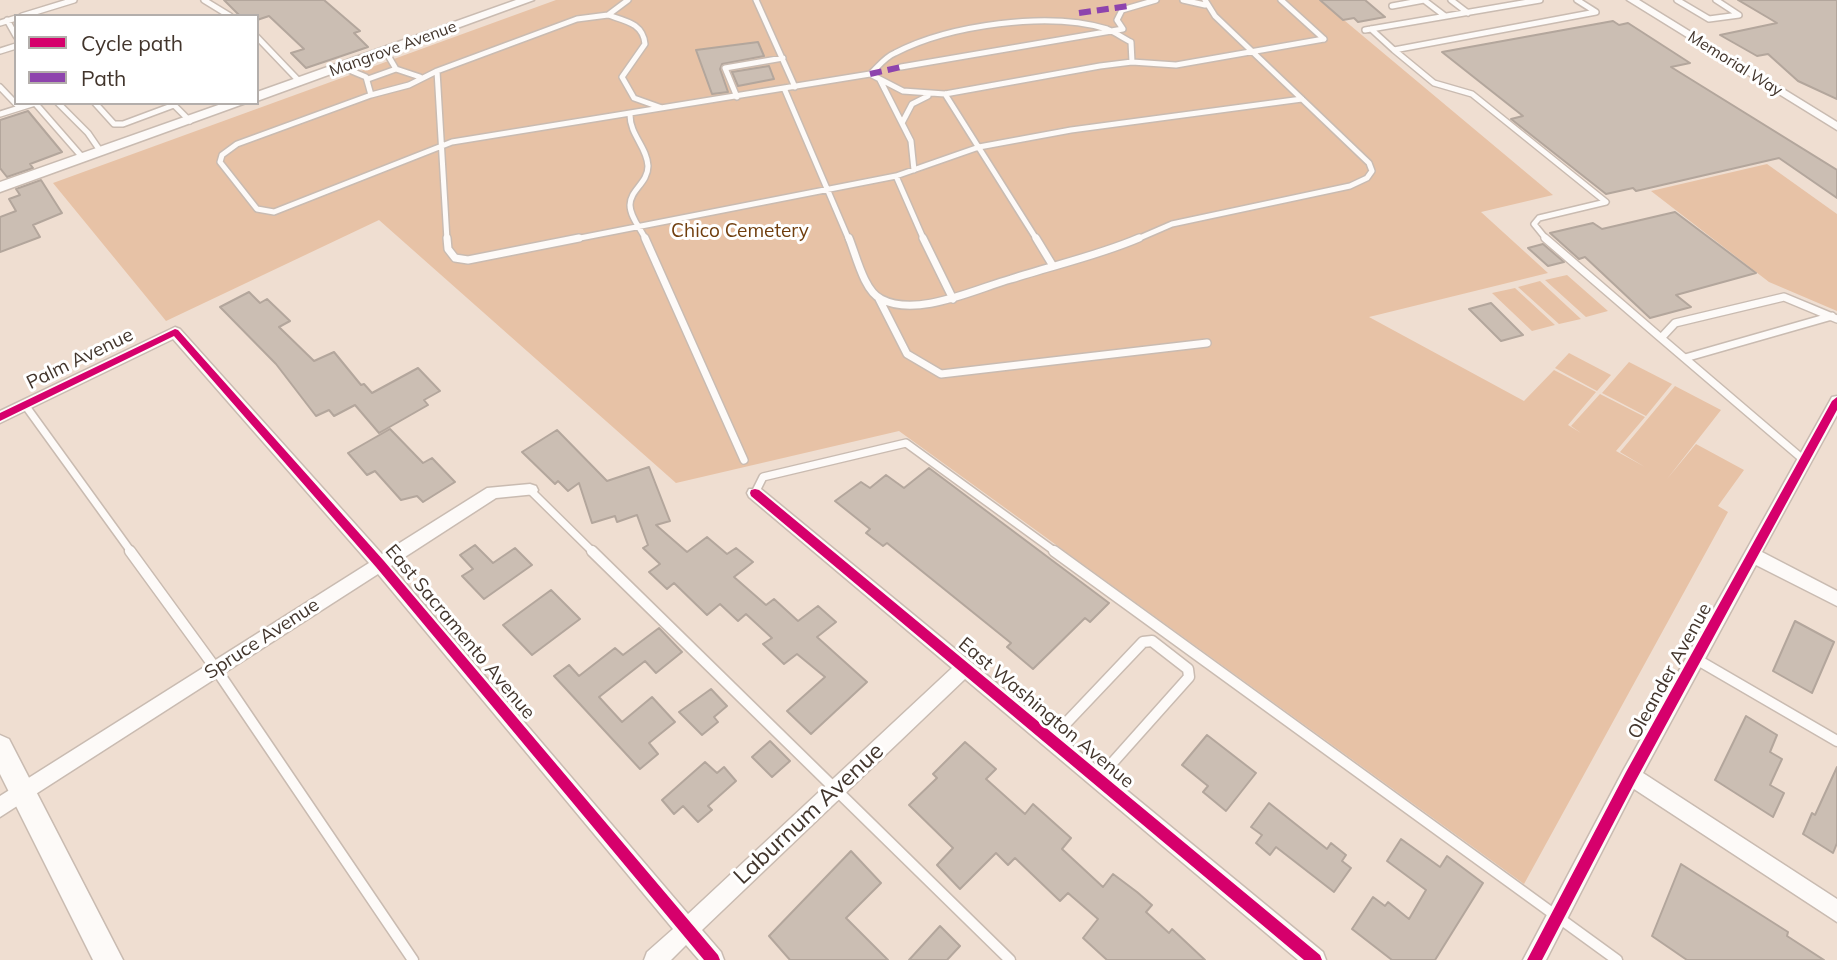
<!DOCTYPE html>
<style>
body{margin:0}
#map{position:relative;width:1837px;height:960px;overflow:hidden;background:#efded1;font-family:Mulish,sans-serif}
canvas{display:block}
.legend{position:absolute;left:14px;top:14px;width:245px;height:91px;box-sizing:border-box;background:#fff;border:2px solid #b3aeab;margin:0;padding:9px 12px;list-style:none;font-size:21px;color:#42352c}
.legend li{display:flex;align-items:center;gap:14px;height:35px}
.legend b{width:35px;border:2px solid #b3aeab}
</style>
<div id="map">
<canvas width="1837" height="960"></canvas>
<ul class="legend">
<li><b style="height:9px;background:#d6006c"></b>Cycle path</li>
<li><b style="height:9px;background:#8e44ad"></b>Path</li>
</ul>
</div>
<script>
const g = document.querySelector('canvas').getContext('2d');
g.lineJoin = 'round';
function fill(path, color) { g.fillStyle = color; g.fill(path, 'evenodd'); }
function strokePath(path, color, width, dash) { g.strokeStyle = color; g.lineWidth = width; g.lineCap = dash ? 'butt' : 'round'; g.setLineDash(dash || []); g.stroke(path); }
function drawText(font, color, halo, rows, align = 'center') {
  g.font = font + ' Mulish,sans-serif'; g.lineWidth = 6; g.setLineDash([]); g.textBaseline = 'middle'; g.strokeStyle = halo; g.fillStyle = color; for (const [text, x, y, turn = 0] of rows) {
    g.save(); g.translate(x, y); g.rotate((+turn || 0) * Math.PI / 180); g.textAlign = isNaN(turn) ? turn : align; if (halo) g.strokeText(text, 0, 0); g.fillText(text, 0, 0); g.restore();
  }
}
fill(new Path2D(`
 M556,0H1320L1553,195L1481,212L1548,273L1369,317L1524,401L1554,370L1596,392L1568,425L1581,433L1571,426L1600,394L1645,417L1616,451L1645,467L1620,452L1675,386L1721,410L1667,479L1696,444L1744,470L1718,506L1728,512L1524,884L899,431L676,483L379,220L166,321L53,183Z
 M1767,164L1837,214V311L1769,282L1651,191Z
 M1567,275L1608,311L1586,317L1545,280Z
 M1540,281L1581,319L1559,324L1518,287Z
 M1515,288L1555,325L1532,331L1492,293Z
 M1569,353L1611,375L1597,391L1555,368Z
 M1629,362L1672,384L1646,416L1602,393Z`), '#e7c2a6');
const building = new Path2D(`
 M224,0H324L360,31L354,33L368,47L306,68L291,53L304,49L269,16L257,20V16H240Z
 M1320,0H1365L1385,17L1358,22L1354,18L1343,20Z
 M1738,0H1837V99L1798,81L1768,54L1757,56L1720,35L1777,23Z
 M1613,21L1619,25L1628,23L1690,63L1671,67L1837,170V198L1779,158L1636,191L1633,188L1606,194L1511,119L1523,116L1442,52Z
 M758,42L764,56L722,64L720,69L728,92L712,94L696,50Z
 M769,66L774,79L738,86L732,72Z
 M28,111L62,152L30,164L33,168L7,177L0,168V120Z
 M41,180L62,213L33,225L40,237L0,252V217L16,211L9,199L20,195L16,189Z
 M1675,212L1756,273L1676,295L1691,307L1650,318L1585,257L1579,259L1550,233L1593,223L1602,229Z
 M1543,244L1564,262L1548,266L1528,248Z
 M249,292L260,303L267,299L290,321L279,327L314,361L334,352L361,385L364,384L372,393L418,368L440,391L424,400L428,405L379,433L355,405L334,416L329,410L316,416L276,364L220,307Z
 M1491,303L1523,335L1501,341L1469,309Z
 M390,429L423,463L432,458L455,482L423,502L417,496L401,500L375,471L367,475L348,453Z
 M557,430L607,481L649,467L670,521L656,525L687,552L707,537L727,554L736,548L753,562L734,577L766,605L774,599L798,621L818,606L836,622L817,637L867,682L811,734L787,711L825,677L797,654L784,664L763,644L772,638L746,614L738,621L720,604L707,615L674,583L667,589L649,572L660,564L643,548L648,545L637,515L617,522L615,516L592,523L579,483L568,491L558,481L555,484L522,452Z
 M929,468L1109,603L1090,622L1085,618L1033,669L1007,647L1011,643L887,543L883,546L866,533L870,529L835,501L861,482L870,488L886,475L904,488Z
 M475,545L493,563L515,548L532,565L484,599L462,576L473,569L460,555Z
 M551,590L580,619L532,655L503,625Z
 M1795,621L1834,642L1812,693L1773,671Z
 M659,628L682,652L656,673L645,661L599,697L622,722L652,697L675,722L649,743L658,754L640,769L554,676L569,665L579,676L615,648L623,655Z
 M711,689L727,706L714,717L718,722L702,735L679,712Z
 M1746,716L1777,735L1770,752L1782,759L1770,785L1784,793L1773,817L1715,780Z
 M1207,735L1256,773L1226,811L1203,792L1208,786L1182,765Z
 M770,741L790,761L772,777L752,757Z
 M965,742L996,769L986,779L1025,814L1033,804L1071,838L1062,849L1103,887L1113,874L1137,892L1152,905L1146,912L1169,933L1172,929L1205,960H1107L1083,938L1098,919L1068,893L1060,901L1015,858L1008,865L996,853L960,889L937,865L953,848L909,805L937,778L933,774Z
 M705,762L717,773L724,767L736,781L708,806L712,810L698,822L683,806L674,814L662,800Z
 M1837,767V843L1833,853L1803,834L1812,813L1815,815Z
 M1269,803L1327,849L1331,843L1346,855L1342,861L1351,868L1334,892L1276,847L1270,855L1256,843L1262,835L1251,827Z
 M1401,839L1440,867L1447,856L1483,883L1435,960H1392L1352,929L1373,897L1385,906L1388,902L1409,919L1426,890L1387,861Z
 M851,851L881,883L846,918L888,960H790L769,936Z
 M1681,864L1788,932L1787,936L1824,960H1687L1652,936Z
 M940,926L960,946L947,960H909Z`);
fill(building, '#cbbeb3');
strokePath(building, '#b3a69c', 2);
const serviceFar2 = new Path2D(`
 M204,0L230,16
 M628,0L608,15L577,19L437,71L409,85L371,95L237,144L222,155L220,162L257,209L274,212L452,142L870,74L903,91L945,94L1100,66L1132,62L1176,65L1324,39
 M756,0L795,87
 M1183,0L1205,5
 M1281,0L1324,39
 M1451,0L1468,13
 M1677,0L1709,19L1739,15L1716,0
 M1392,6L1424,0L1445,16
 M608,15C625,21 643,23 645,44L622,77L634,98L662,108
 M22,16L74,0
 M7,20L16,36
 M0,23L16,18
 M1371,29L1394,50L1596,12L1577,0
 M1365,30L1540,0
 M257,37L300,82
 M1394,50L1434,83L1472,94L1606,202L1539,218L1534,224L1547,240
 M0,51L16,46
 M386,52L396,69L420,77
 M342,67L366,77L371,95
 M901,67L1123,29L1117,20L1122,10L1156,0
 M437,71L447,240
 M870,74C878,67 885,57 895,53C949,25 1048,11 1107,29C1115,32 1123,38 1131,42L1132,62
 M368,79L396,69
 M880,80L911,141L914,170
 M0,87L19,107
 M784,88L849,240
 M945,94L1037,240
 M737,97L725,68L783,58
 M35,103L83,158
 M58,103L88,133L101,152
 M95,103L114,124H123L174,105
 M172,103L190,121
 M0,114L35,103
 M630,115C630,135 647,147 648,166C648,183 630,190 630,205C630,217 641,229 646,240
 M902,123L912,104L928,96
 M896,176L924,240
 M570,240L896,176L979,147L1071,130L1302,99
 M1135,240L1172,224L1350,186L1367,178L1372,171L1369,163L1215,16L1205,0`);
const serviceFar1 = new Path2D(`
 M447,238L448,249L455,258L468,260L579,238
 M645,238L744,460
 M849,238C856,255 864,291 881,299C917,318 975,289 1011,279C1054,265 1097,256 1139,238
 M923,238L953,299
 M1036,238L1053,266
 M1545,238L1661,338
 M879,299L907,354L941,374L1207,343
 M1685,358L1832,316
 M25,405L132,553
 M1805,461L1661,338L1675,323L1784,297L1837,319
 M530,490L594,553
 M755,493L763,477L906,443L1057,553`);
const service = new Path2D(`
 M130,551L216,669L413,960
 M592,551L1010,960
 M1054,551L1617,960
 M1696,659L1837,741
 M1050,740L1143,642L1152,641L1188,669L1189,677L1098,779`);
const minor = new Path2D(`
 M1627,0H1639L1837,122V130Z
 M175,327L180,329L382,554L487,488L530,484L536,486L538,490L536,494L496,498L391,566L688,914L952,668L749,497L747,493L749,489H761L1323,952L1326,960H1298L965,679L702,930L721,952L724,960H699L686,945L671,960H644L647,952L673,929L378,574L0,817V796L369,563L173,339L0,423V411Z
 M1837,396V415L1762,552L1837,591V606L1756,565L1643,773L1837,899V922L1634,789L1546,960H1523L1624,769L1832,397Z`);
const tertiary = new Path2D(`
 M516,0H534L257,101V92Z
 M224,103H246L0,192V182Z
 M0,735L9,739L123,960H93L0,774Z`);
strokePath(serviceFar2, '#c9bbb1', 8);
strokePath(serviceFar1, '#c9bbb1', 10);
strokePath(service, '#c9bbb1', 13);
strokePath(minor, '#c9bbb1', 3);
strokePath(tertiary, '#c9bbb1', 3);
strokePath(serviceFar2, '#fdfaf8', 5);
strokePath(serviceFar1, '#fdfaf8', 7);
strokePath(service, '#fdfaf8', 10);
fill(minor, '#fdfaf8');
fill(tertiary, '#fdfaf8');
strokePath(new Path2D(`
 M1079,13L1129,6
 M870,74L901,67`), '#8e44ad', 6, [12, 6]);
fill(new Path2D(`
 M175,329L178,330L384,561L718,955L720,960H704L376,567L174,336L0,421V413Z
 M1837,397V410L1636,780L1542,960H1527L1626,772L1832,401Z
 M755,489L759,490L1320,955L1322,960H1304L751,496L750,493L751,490Z`), '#d6006c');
drawText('16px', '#42352c', '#fff', [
 ["Mangrove Avenue",393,49,-20],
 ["Memorial Way",1735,64,32]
]);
drawText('19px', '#703e0e', '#fff', [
 ["Chico Cemetery",740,231]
]);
drawText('19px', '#42352c', '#fff', [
 ["Palm Avenue",80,359,-26],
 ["East Sacramento Avenue",460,632,50],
 ["Spruce Avenue",262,639,-33],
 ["Oleander Avenue",1670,671,-61],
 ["East Washington Avenue",1046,713,40]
]);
drawText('23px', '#42352c', '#fff', [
 ["Laburnum Avenue",809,814,-43]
]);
</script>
